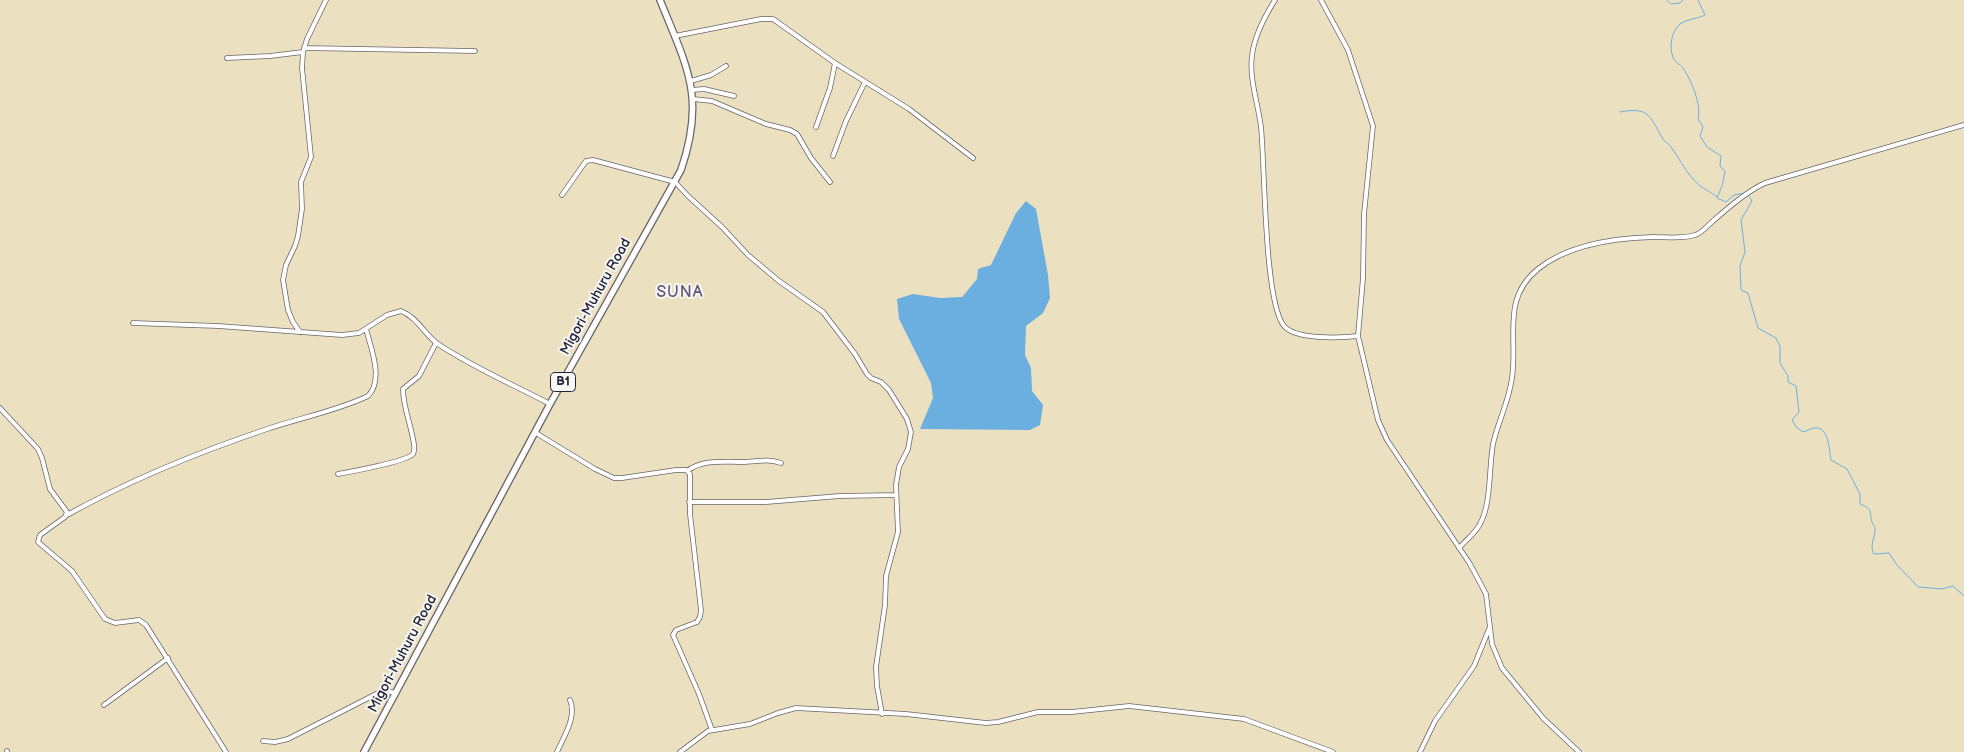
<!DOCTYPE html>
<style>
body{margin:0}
canvas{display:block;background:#ebe1c1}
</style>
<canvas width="1964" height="752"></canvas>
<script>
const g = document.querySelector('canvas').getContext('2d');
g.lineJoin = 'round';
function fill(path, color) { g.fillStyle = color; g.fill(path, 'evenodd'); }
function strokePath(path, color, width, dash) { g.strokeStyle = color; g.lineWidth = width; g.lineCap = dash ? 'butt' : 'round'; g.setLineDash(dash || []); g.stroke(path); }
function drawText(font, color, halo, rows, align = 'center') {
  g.font = font + ' "Balsamiq Sans",sans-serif'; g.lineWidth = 4; g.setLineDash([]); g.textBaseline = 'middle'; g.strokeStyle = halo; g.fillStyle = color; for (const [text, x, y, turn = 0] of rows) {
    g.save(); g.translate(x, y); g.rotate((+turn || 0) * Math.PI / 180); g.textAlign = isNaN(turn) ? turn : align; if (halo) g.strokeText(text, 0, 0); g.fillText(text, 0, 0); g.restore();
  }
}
fill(new Path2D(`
 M1026,201L1036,209L1048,275L1050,298L1043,313L1026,326L1025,355L1031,368L1032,391L1043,405L1040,425L1030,430L920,429L933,398L931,383L899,319L897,299L913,294L940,298L962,297L977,279L978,269L991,265L1016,213Z`), '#6aafe0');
strokePath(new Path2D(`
 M1667,0L1671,4L1680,3L1683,0
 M1698,0L1705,15C1697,19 1687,19 1680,24C1671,32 1669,47 1673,57C1674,62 1680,64 1683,68C1691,80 1702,105 1698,119L1703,127L1700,136L1707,147L1721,156L1720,166L1725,172L1722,186L1717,198L1726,202L1734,195L1745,193
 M1620,112C1651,106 1650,118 1663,139C1665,142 1669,144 1671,147C1679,158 1684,169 1693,179C1701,189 1709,190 1717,197
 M1748,195L1752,201L1741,220L1745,252L1740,266L1741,290L1748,293L1758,328L1776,338L1780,346V363L1788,376V382L1796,386L1799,412L1792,420L1796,427L1803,432C1807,431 1810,429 1814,428C1829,426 1829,449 1831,460L1847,469L1860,494V504C1873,509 1869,511 1872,522C1874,527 1875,525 1875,530C1875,538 1869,546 1874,554L1889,553L1897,565L1918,587L1942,589L1953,586L1964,596`), '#6aafe0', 1);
const minor = new Path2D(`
 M1275,0C1265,16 1254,36 1252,56C1249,79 1258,103 1261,127C1265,166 1264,301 1284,326C1296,340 1341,338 1358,336
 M1321,0L1348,50L1373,126L1364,214L1363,278L1358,336L1378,420L1387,440L1470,564L1486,594L1492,644L1502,668L1543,718L1579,752
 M675,36L761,19H773L835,63L909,109L973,158
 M304,48L475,51
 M227,58L270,56L303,52
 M691,81L711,75L726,66
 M692,90L704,89L734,96
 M693,99L712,101L766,124L790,130L797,134L811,158L830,182
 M816,127L830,88L835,63
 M833,156L846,121L865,82
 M562,195L586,161L593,160L675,182L688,196L722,227L748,255L779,281L823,312L855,354L867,374L871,378L881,382L889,390L907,419L911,432L908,449L899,467L896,485L898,532L886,576L885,605L876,667L877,686L882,714
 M133,323L218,326L342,335L359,333L387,315L401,311C417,317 425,335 438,344C472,367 514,385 550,404
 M300,332L293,322L288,310L283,280L286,265L295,246L298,236L302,209L301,182L311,157L302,68L303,52L307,39L326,0
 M0,408L38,449L42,458L50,489L67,512L65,517L40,535L38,542L72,571L105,619L115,623L139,620L146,625L226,752
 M536,433L595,469L614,478H622L676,470H686L690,474V514L701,610L700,617L697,622L676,630L673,635L699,694L712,730
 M687,471C703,459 723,462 742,462C756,462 767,458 781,463
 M338,474C349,472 408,461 413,454C415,450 414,443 413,439C410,422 403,406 403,389L419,376L436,343
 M689,502H766L840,496L896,495
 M67,515C130,480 199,452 267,429C299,418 337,411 368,396C384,380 371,348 366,329
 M1459,548C1466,540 1477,532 1481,522C1491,503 1489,467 1493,444C1498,422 1509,401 1512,378C1518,337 1501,299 1538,269C1569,244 1615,238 1653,237C1666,237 1683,239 1695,235C1702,233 1707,226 1713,221C1728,208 1746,192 1765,183L1964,125
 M104,705L168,658
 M263,741L275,742L288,739L380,692L386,691L396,693
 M7,751V752
 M557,752C564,736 577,717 570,700
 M680,752L708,731L750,724L778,713L796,708L906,714L986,723L998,722L1038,712H1072L1129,706L1244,719L1333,752
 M1420,752L1435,721L1474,666L1489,629`);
const highway = new Path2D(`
 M364,752L550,404L681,170C706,97 687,67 660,0`);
strokePath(minor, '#68656a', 5.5);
strokePath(highway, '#68656a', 8);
strokePath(minor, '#fff', 4);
strokePath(highway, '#fff', 5.5);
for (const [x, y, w] of [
 [563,382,25]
]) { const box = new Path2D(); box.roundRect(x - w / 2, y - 9.5, w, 19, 4); g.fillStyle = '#f6f6f2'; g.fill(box); strokePath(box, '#22223b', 1); }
drawText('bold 12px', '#22223b', null, [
 ["B1",563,382]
]);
drawText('14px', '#22223b', '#f6f6f2', [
 ["Migori-Muhuru Road",596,297,-61],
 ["Migori-Muhuru Road",403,654,-62]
]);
g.letterSpacing = '1px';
drawText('16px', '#5f5675', '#f6f6f2', [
 ["SUNA",680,293]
]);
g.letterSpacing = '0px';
</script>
